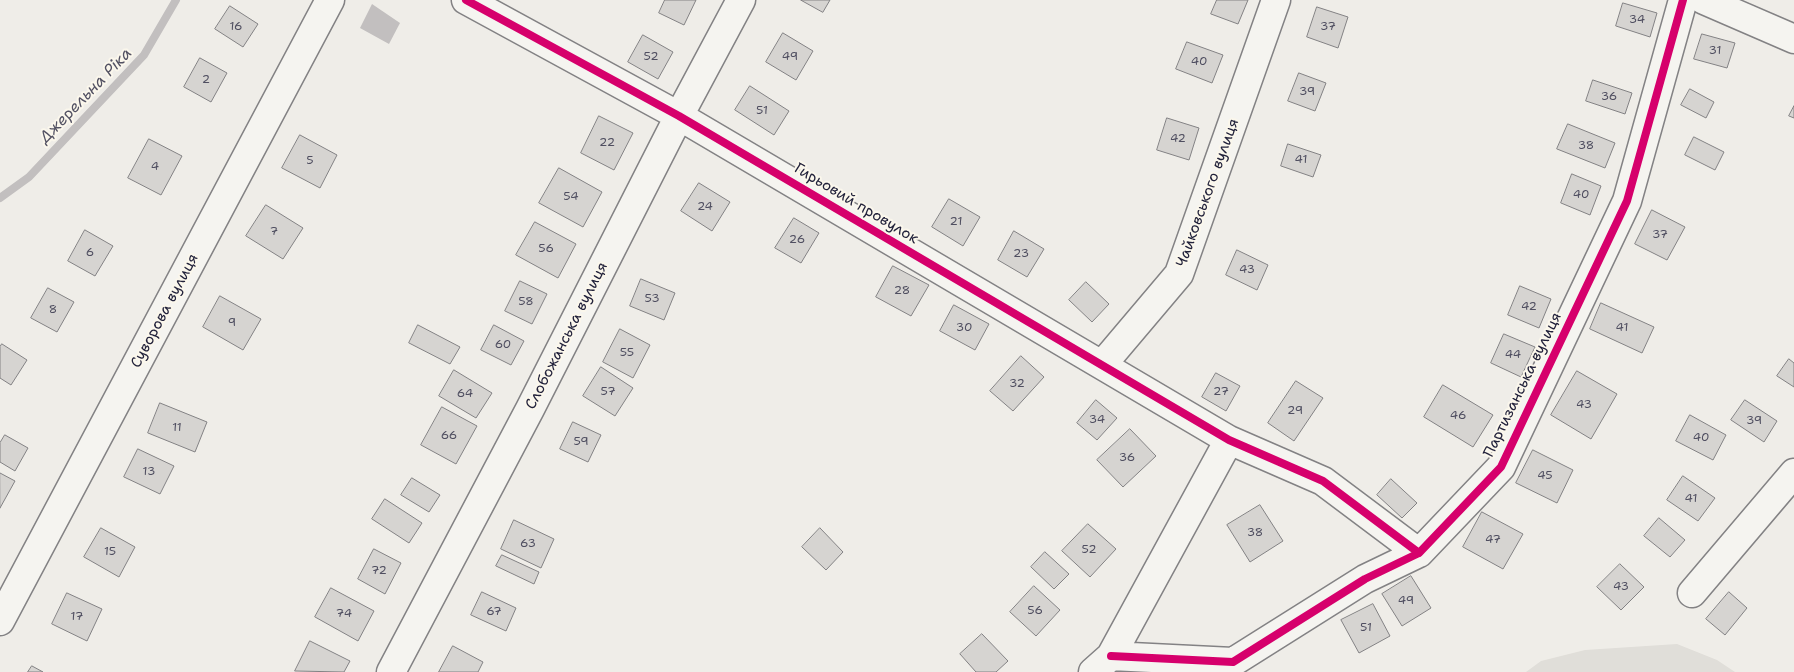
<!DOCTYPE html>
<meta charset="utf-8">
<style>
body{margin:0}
canvas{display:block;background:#efede8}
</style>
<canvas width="1794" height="672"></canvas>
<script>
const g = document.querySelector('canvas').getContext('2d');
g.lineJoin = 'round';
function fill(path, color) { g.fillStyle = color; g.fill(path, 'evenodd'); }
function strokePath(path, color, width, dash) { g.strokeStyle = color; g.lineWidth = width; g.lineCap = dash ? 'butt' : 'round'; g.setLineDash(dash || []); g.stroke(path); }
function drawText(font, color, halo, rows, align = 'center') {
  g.font = font + ' "Shantell Sans",sans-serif'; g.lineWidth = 4; g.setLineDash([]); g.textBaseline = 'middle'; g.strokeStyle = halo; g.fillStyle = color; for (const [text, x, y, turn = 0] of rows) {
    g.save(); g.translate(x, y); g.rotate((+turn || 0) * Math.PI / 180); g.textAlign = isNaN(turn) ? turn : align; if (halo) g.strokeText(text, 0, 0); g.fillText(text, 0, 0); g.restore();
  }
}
fill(new Path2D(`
 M1677,644L1717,660L1735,672H1526L1541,661L1585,650Z`), '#e0ded9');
fill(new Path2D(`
 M372,4L400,23L389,44L360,28Z`), '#c2bfbf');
strokePath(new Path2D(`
 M0,198L29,177L144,55L176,0`), '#c2bfbf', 8);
const building = new Path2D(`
 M665,0H696L684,25L659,13Z
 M801,0H830L823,12Z
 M1217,0H1248L1238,24L1211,14Z
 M1623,3L1657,13L1650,37L1616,26Z
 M230,6L258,24L243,47L215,29Z
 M1317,7L1348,17L1338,48L1307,37Z
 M783,33L813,51L796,80L766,62Z
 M1702,34L1735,43L1727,68L1694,59Z
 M643,35L673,52L658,79L628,62Z
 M1187,42L1223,55L1212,83L1176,69Z
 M200,58L227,73L211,102L184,87Z
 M1299,73L1326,83L1315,111L1288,101Z
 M1593,80L1632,93L1625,114L1586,101Z
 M750,86L789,111L774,135L735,110Z
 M1690,89L1714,102L1706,118L1681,105Z
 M1794,106V118L1789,116Z
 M599,116L633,133L614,170L581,153Z
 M1167,118L1199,128L1189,160L1157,150Z
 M1568,124L1615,143L1605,168L1557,149Z
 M300,135L337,155L320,188L282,168Z
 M1694,137L1724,152L1715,170L1685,155Z
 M149,139L182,156L161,195L128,178Z
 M1288,144L1321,155L1313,177L1281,166Z
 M559,168L602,192L583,227L539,203Z
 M1572,174L1601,186L1590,215L1561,203Z
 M699,183L730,202L712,231L681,211Z
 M949,199L980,217L963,246L932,227Z
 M266,205L303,228L283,259L246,236Z
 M1652,210L1685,227L1667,260L1635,244Z
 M794,218L819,233L801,263L775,248Z
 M535,222L576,244L558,278L516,255Z
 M85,230L113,246L95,276L68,261Z
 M1014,231L1044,249L1027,277L998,260Z
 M1237,250L1268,265L1257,290L1226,275Z
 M893,266L929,285L911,316L876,297Z
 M641,279L675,293L664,320L630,306Z
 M520,281L547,294L532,324L505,311Z
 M1086,282L1109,304L1092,322L1069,300Z
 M1520,286L1551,299L1539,328L1508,315Z
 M48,288L74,302L57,332L31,318Z
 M220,296L261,319L243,350L203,327Z
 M1601,303L1654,327L1642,353L1590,329Z
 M954,305L989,324L975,350L940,331Z
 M418,325L460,347L450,364L409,343Z
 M494,325L524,341L511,365L481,350Z
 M620,329L650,345L633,378L603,362Z
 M1504,334L1535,347L1521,377L1491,363Z
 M2,344L27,360L11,385L0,378V347Z
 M1021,356L1044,377L1013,411L990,391Z
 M1789,359L1794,363V387L1777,376Z
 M601,367L633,388L615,416L583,396Z
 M454,370L492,393L476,418L439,396Z
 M1577,371L1617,394L1591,439L1551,415Z
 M1216,373L1240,386L1226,411L1202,397Z
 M1296,381L1323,398L1294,441L1268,423Z
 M1443,385L1493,415L1473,447L1424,417Z
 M1096,400L1117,418L1097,440L1077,423Z
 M1745,400L1777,421L1764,442L1731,420Z
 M160,403L207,422L195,452L148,433Z
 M442,407L477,426L456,464L421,445Z
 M1690,415L1726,435L1713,460L1676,441Z
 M573,422L601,435L588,462L560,449Z
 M1130,429L1156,456L1123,487L1097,460Z
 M5,435L28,448L15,471L0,462V443Z
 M138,449L174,466L160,494L124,477Z
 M1533,450L1573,470L1557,503L1516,483Z
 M0,473L15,481L0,508Z
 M1683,476L1715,498L1698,521L1667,500Z
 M412,478L440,495L429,512L401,495Z
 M1391,479L1417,503L1402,518L1377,495Z
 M385,499L422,523L409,543L372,519Z
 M1260,505L1283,541L1250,562L1227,525Z
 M1482,512L1523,534L1503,569L1463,547Z
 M1659,518L1685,540L1670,557L1644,536Z
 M514,520L554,539L541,568L501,549Z
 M1088,524L1116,549L1090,577L1062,551Z
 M101,528L135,547L119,577L84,557Z
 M820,528L843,552L826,570L802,547Z
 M374,549L401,563L385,594L358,579Z
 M1045,552L1069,574L1054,589L1031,567Z
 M502,555L539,572L534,584L496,566Z
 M1620,564L1644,587L1621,610L1597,587Z
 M1411,576L1431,608L1402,626L1382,594Z
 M1034,586L1060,610L1036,636L1010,612Z
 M331,588L374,611L358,641L315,617Z
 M482,592L516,608L506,631L471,615Z
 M1729,592L1747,608L1725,635L1706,619Z
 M67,593L102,609L87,641L52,624Z
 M1373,604L1390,636L1359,653L1341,620Z
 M982,634L1008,661L996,672H976L960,654Z
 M310,641L350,661L344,672L295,671Z
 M453,646L483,662L478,672H439Z
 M32,666L43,672H28Z`);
fill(building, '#d6d4d1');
strokePath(building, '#838284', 1);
const minor = new Path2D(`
 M466,0L679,116L1229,440L1323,481L1419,553
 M1704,0L1794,39
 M1102,365L1179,274L1276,0
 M1692,593L1794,473
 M0,621L330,0
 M1111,656L1233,662L1365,579L1419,553L1501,467L1627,201L1683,0
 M391,672L530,409L679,116L741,0
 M1093,672L1111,656L1229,440`);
strokePath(minor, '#838284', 31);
strokePath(minor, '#f5f4f0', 28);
strokePath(new Path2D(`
 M466,0L679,116L1229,440L1323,481L1419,553
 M1111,656L1233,662L1365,579L1419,553L1501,467L1627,201L1683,0`), '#d6006c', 8);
drawText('12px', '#4f4e60', null, [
 ["34",1637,20],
 ["16",236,27],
 ["37",1328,27],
 ["31",1715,51],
 ["52",651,57],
 ["49",790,57],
 ["40",1199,62],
 ["2",206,80],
 ["39",1307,92],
 ["36",1609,97],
 ["51",762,111],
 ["42",1178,139],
 ["22",607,143],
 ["38",1586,146],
 ["41",1301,160],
 ["5",310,161],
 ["4",155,167],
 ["40",1581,195],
 ["54",571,197],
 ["24",705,207],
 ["21",956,222],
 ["7",274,232],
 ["37",1660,235],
 ["26",797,240],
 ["56",546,249],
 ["6",90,253],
 ["23",1021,254],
 ["43",1247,270],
 ["28",902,291],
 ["53",652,299],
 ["58",526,302],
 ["42",1529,307],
 ["8",53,310],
 ["9",232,323],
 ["30",964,328],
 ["41",1622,328],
 ["60",503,345],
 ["55",627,353],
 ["44",1513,355],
 ["32",1017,384],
 ["57",608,392],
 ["27",1221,392],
 ["64",465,394],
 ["43",1584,405],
 ["29",1295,411],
 ["46",1458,416],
 ["34",1097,420],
 ["39",1754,421],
 ["11",177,428],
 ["66",449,436],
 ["40",1701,438],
 ["59",581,442],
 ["36",1127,458],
 ["13",149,472],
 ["45",1545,476],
 ["41",1691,499],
 ["38",1255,533],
 ["47",1493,540],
 ["63",528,544],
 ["52",1089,550],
 ["15",110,552],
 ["72",379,571],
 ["43",1621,587],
 ["49",1406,601],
 ["56",1035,611],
 ["67",494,612],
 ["74",344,614],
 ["17",77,617],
 ["51",1366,628]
]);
drawText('15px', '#22223b', '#fbf7ec', [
 ["Чайковського вулиця",1208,193,-70],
 ["Гирьовий провулок",856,204,31],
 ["Суворова вулиця",165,311,-62],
 ["Слобожанська вулиця",567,336,-63],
 ["Партизанська вулиця",1523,385,-64]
]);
drawText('italic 16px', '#535263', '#fbf7ec', [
 ["Джерельна Ріка",86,96,-46]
]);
</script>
